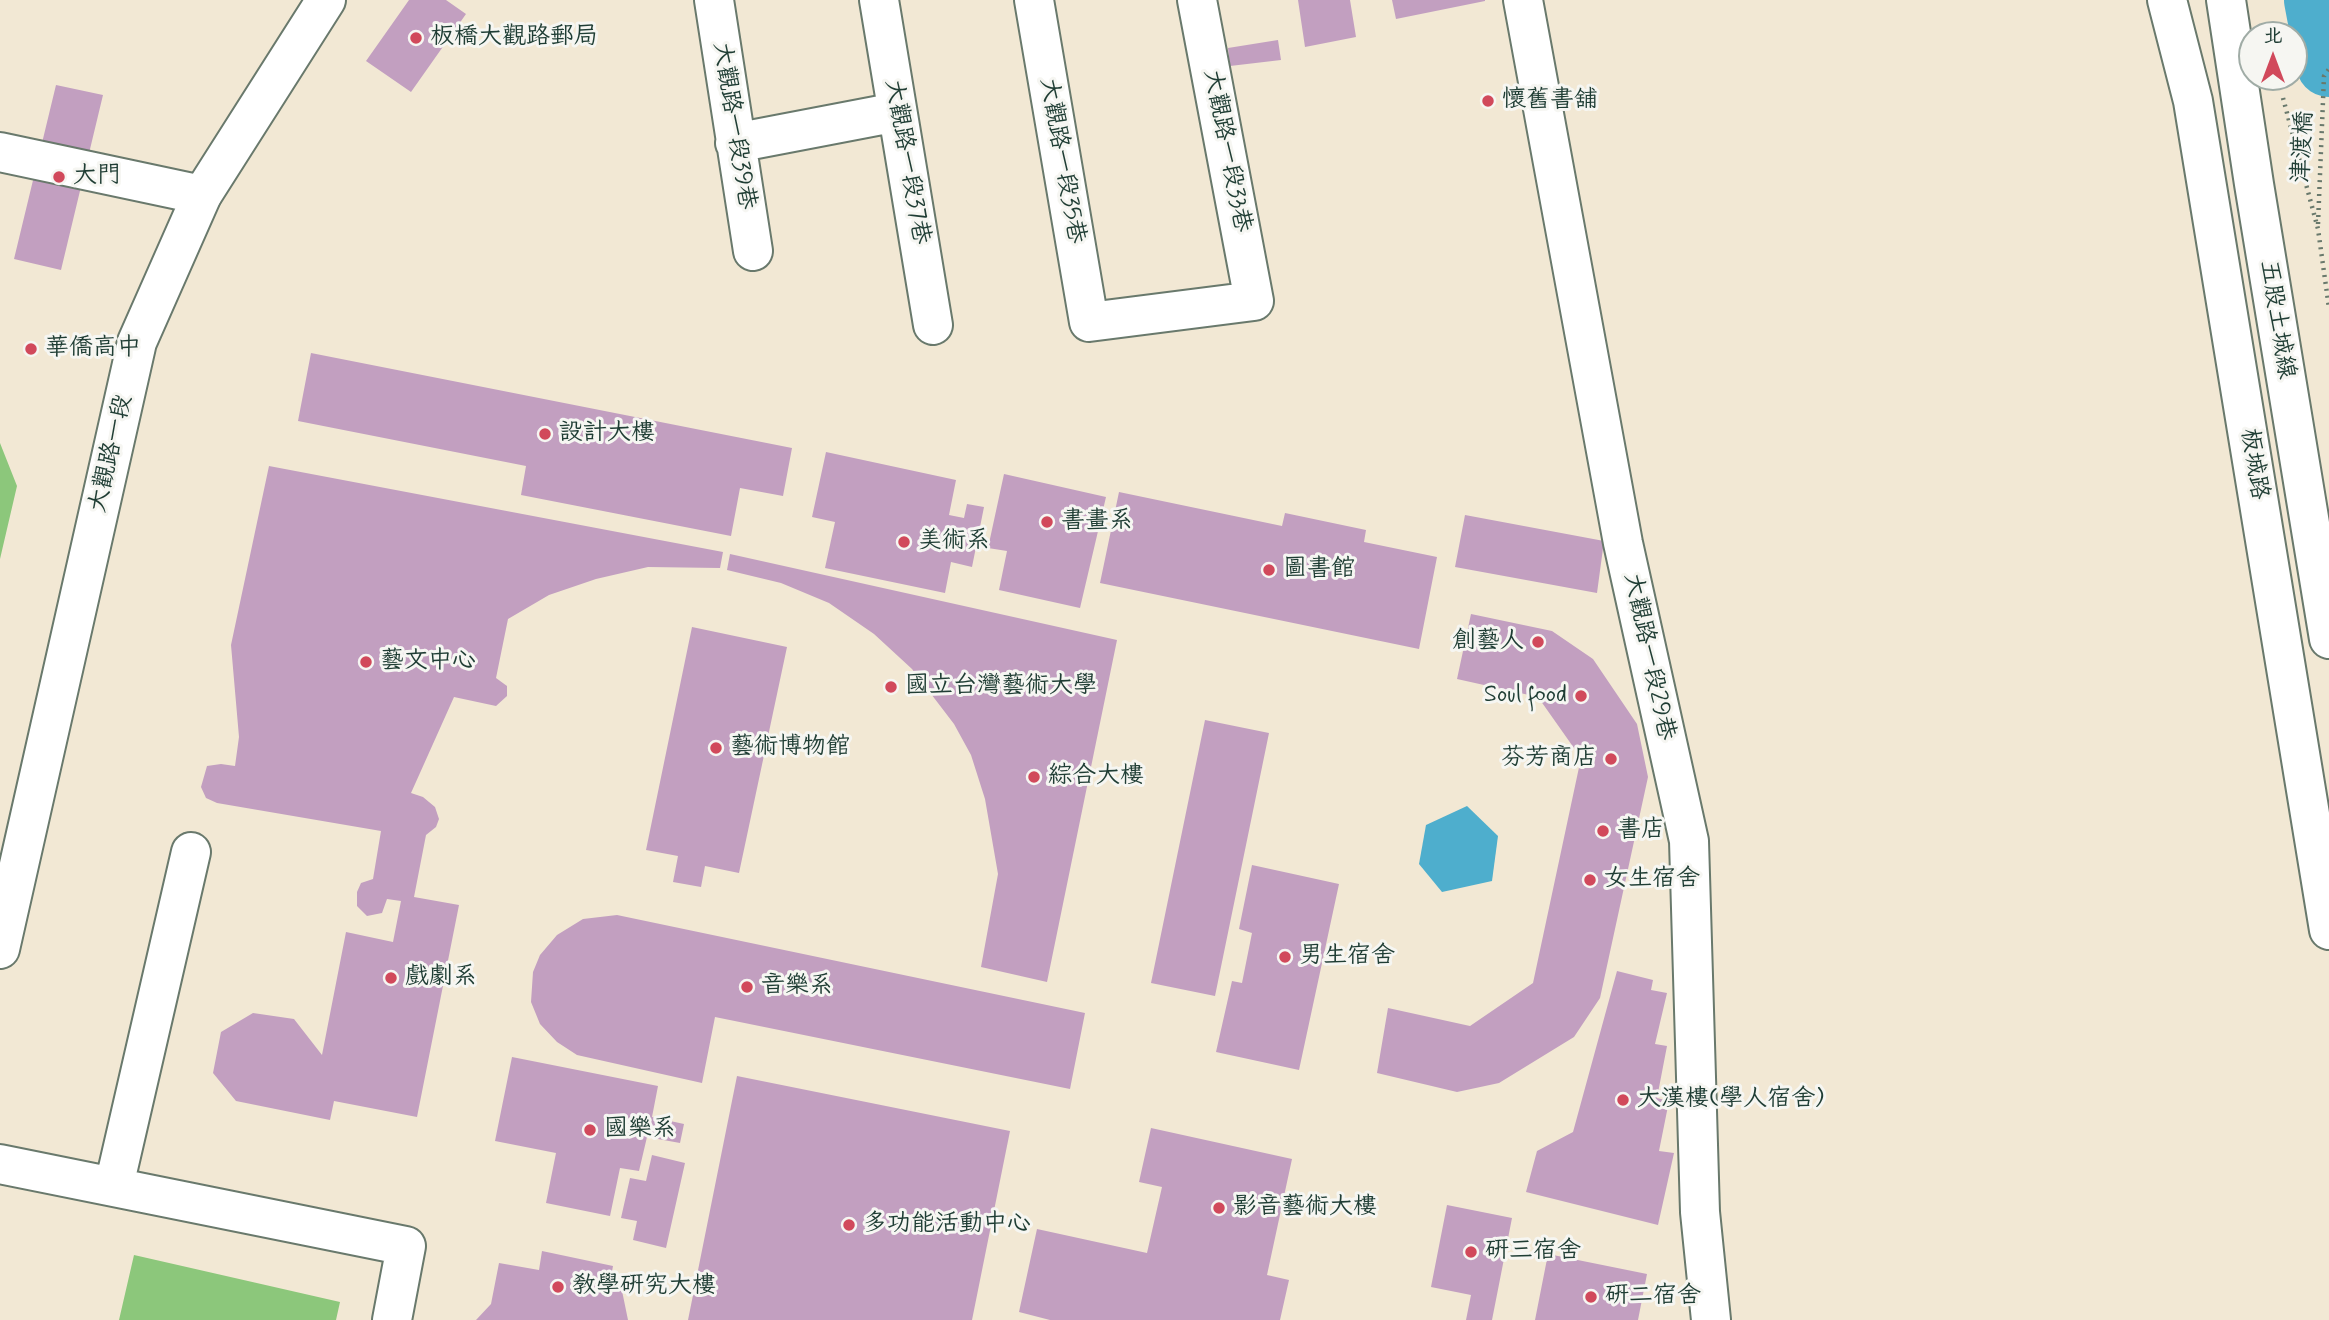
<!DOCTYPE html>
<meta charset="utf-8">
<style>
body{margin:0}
#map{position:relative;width:2329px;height:1320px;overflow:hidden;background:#f2e8d4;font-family:Mynerve,"LXGW WenKai TC",sans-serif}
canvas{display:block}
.north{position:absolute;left:2238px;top:21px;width:70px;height:70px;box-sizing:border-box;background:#f6f6f2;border:2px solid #a0aca6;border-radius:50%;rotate:0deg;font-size:19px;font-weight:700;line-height:28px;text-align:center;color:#1f3d34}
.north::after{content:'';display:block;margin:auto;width:24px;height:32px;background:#d1495b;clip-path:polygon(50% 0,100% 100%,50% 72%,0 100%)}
</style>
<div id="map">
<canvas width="2329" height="1320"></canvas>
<div class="north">北</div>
</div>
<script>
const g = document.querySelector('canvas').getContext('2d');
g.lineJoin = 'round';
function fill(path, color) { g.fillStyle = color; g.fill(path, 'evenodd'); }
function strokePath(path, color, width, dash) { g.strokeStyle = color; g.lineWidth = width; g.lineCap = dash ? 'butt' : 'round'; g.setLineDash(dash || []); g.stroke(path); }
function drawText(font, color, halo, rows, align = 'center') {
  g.font = font + ' Mynerve,"LXGW WenKai TC",sans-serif'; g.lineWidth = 6; g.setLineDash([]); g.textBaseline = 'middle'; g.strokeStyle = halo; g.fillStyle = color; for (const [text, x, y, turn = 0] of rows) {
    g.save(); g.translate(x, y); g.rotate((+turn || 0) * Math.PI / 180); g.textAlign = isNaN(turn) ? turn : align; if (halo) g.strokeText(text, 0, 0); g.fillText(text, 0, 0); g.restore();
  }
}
fill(new Path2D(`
 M0,443L17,486L0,559Z
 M134,1255L340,1302L336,1320H119Z`), '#8cc77b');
fill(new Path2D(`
 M1467,806L1498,836L1492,881L1442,892L1419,864L1426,825Z`), '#4eaecd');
strokePath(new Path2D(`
 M2317,0L2329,64`), '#4eaecd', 66);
fill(new Path2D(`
 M409,0H446L466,14L411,92L366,61Z
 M1298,0H1350L1356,37L1305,47Z
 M1392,0H1485V1L1396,19Z
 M1278,40L1281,60L1230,66L1228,48Z
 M56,85L103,95L61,270L14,259Z
 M311,353L792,448L783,496L740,488L731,536L521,495L526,466L298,421Z
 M826,452L956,480L949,515L964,518L967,504L984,507L972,567L951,562L945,593L825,568L835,522L812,517Z
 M269,466L723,552L720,568L648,567L596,579L549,595L508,619L496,678L507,686V696L496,706L454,697L411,793L423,797L435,807L439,819L436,827L426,835L414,897L459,905L417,1117L334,1101L330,1120L236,1101L213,1073L221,1032L253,1013L294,1019L322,1055L346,932L393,942L401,901L387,899L382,913L367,916L357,906V892L361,883L373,879L381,831L217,803L206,798L201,787L207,766L221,764L235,766L239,737L231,645Z
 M1004,474L1106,497L1080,608L999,590L1007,551L988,548Z
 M1119,492L1282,526L1285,513L1366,530L1364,542L1437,557L1419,649L1100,583Z
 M1465,515L1604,541L1597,593L1455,567Z
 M730,554L1117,640L1047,982L981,967L998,874L985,799L971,755L954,724L912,669L874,634L829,603L781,583L727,570Z
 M1471,614L1552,631L1593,659L1637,724L1648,777L1600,998L1574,1037L1499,1083L1457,1092L1377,1073L1388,1008L1470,1026L1533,983L1581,758L1538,697L1457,679Z
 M692,627L787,647L739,873L705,866L701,887L673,882L678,856L646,850Z
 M1205,720L1269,733L1215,996L1151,983Z
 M1252,865L1339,884L1299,1070L1216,1052L1232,981L1242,983L1252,933L1239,929Z
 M617,915L1085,1013L1070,1089L715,1017L702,1083L577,1055L557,1042L540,1024L531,1002L533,972L540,955L557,935L583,919Z
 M1617,971L1653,980L1651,990L1667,993L1655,1044L1667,1046L1657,1098L1669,1101L1659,1151L1674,1153L1658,1225L1526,1192L1537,1151L1573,1132Z
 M512,1057L658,1086L652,1117L684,1124L680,1143L647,1137L639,1171L620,1168L610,1216L546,1203L556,1153L495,1141Z
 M737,1076L1010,1131L972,1320H688Z
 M1151,1128L1292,1159L1267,1275L1289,1280L1280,1320H1050L1019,1312L1037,1229L1147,1253L1162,1187L1139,1182Z
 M652,1155L685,1163L666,1248L633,1240L637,1221L621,1218L630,1178L646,1181Z
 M1447,1205L1512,1218L1492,1320H1466L1471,1295L1431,1287Z
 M542,1251L613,1266L611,1277L620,1281L628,1320H476L491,1304L499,1263L539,1270Z
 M1548,1254L1647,1274L1638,1320H1535Z`), '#c29fc0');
const minor = new Path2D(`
 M714,0L753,251
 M879,0L933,325
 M1034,0L1089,322L1254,301L1197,0
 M1523,0L1623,543L1689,841L1700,1212L1711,1320
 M2167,0L2193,101L2329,930
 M735,143L897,112
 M0,152L202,195
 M0,1164L406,1246L392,1320
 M114,1186L191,852`);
const major = new Path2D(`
 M0,949L137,342L202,195L326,0`);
const highway = new Path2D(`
 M2226,0L2254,184L2329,639`);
strokePath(minor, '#69796c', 42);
strokePath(major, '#69796c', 42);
strokePath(highway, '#69796c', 42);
strokePath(new Path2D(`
 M2283,98L2318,229L2329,308
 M2318,224L2324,76L2329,69`), '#69796c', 4.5, [2, 5]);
strokePath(minor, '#fff', 38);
strokePath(major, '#fff', 38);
strokePath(highway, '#fff', 38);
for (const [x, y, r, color] of [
 [416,38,7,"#d1495b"],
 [1488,101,7,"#d1495b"],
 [59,177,7,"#d1495b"],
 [31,349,7,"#d1495b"],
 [545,434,7,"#d1495b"],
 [1047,522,7,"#d1495b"],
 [904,542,7,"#d1495b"],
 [1269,570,7,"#d1495b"],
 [1538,642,7,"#d1495b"],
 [366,662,7,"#d1495b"],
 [891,687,7,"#d1495b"],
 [1581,696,7,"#d1495b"],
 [716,748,7,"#d1495b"],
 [1611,759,7,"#d1495b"],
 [1034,777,7,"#d1495b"],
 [1603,831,7,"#d1495b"],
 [1590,880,7,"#d1495b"],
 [1285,957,7,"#d1495b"],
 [391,978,7,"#d1495b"],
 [747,987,7,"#d1495b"],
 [1623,1100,7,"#d1495b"],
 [590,1130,7,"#d1495b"],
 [1219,1208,7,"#d1495b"],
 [849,1225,7,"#d1495b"],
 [1471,1252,7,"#d1495b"],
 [558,1287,7,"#d1495b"],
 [1591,1297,7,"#d1495b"]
]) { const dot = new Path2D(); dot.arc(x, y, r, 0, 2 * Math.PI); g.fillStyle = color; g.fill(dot); strokePath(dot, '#f6f6f2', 2.5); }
drawText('24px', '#1f3d34', '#f6f6f2', [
 ["板橋大觀路郵局",430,38],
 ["懷舊書舖",1502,101],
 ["大門",73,177],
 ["華僑高中",45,349],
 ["設計大樓",559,434],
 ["書畫系",1061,522],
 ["美術系",918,542],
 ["圖書館",1283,570],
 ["創藝人",1524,642,"right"],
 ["藝文中心",380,662],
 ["國立台灣藝術大學",905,687],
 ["Soul food",1567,696,"right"],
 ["藝術博物館",730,748],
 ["芬芳商店",1597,759,"right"],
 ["綜合大樓",1048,777],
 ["書店",1617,831],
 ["女生宿舍",1604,880],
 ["男生宿舍",1299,957],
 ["戲劇系",405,978],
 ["音樂系",761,987],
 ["大漢樓(學人宿舍)",1637,1100],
 ["國樂系",604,1130],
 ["影音藝術大樓",1233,1208],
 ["多功能活動中心",863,1225],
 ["研三宿舍",1485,1252],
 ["教學研究大樓",572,1287],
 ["研二宿舍",1605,1297]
], 'left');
drawText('24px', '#1f3d34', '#f6f6f2', [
 ["大觀路一段39巷",733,126,81],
 ["津渡橋",2304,147,-87],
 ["大觀路一段33巷",1226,151,79],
 ["大觀路一段35巷",1061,161,80],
 ["大觀路一段37巷",906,162,80],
 ["五股土城線",2276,320,81],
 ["大觀路一段",112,454,-77],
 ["板城路",2253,464,81],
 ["大觀路一段29巷",1648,657,78]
]);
</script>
